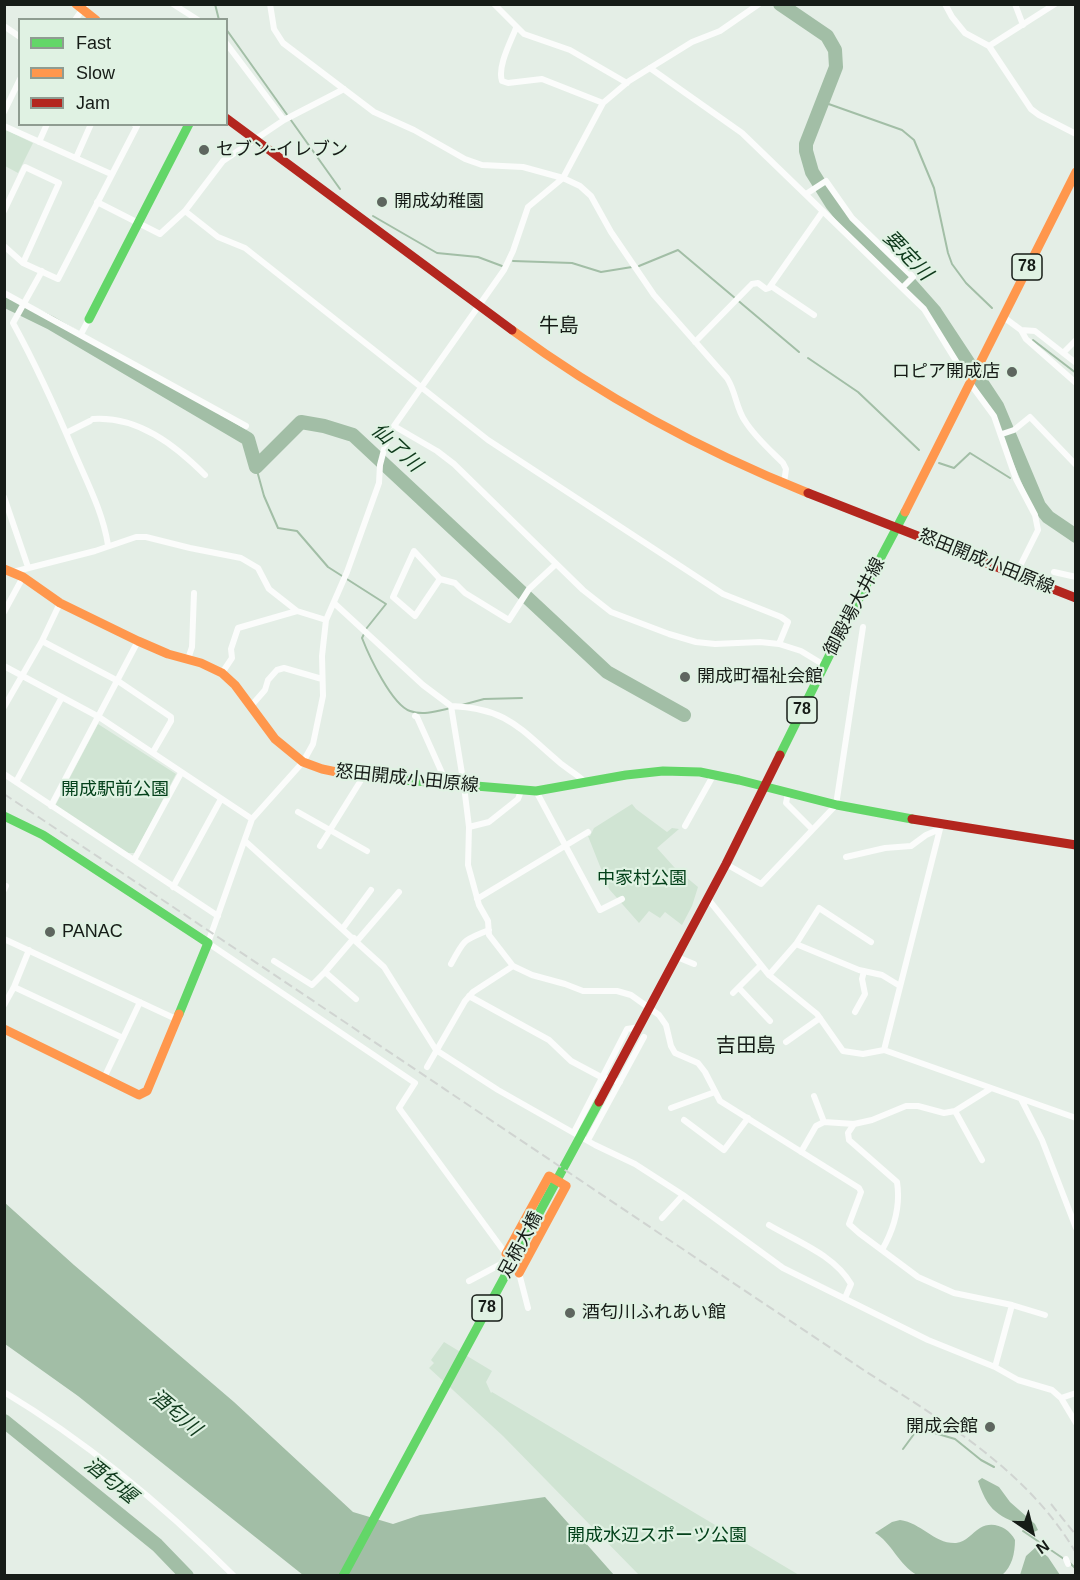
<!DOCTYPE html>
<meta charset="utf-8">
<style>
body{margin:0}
#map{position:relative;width:1080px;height:1580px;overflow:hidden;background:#e4eee6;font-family:Arial,sans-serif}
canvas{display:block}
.frame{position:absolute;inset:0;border:6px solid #161c17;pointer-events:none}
.legend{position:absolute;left:18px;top:18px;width:210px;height:108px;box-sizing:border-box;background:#e0f2e3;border:2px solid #8f9c91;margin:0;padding:8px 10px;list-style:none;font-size:18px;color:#161c17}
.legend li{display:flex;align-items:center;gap:12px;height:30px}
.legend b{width:30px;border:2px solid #8f9c91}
.north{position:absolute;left:1002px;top:1502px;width:60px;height:60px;-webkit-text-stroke:4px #e0f2e3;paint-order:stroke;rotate:145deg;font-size:16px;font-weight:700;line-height:24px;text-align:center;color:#161c17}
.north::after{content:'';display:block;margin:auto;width:21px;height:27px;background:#161c17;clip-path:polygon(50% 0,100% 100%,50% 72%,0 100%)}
</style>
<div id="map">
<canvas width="1080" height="1580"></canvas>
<div class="frame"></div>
<ul class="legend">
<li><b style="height:8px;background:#63d668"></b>Fast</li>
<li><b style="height:8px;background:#ff974d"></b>Slow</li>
<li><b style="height:8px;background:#b3261e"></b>Jam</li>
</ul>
<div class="north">N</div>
</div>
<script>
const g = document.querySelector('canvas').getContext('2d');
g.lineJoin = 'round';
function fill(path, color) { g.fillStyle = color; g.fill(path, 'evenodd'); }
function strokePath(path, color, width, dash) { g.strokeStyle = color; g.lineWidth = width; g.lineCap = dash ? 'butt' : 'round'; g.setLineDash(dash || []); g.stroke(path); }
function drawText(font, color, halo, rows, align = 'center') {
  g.font = font + ' Arial,"Noto Sans JP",sans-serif'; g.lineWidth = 4.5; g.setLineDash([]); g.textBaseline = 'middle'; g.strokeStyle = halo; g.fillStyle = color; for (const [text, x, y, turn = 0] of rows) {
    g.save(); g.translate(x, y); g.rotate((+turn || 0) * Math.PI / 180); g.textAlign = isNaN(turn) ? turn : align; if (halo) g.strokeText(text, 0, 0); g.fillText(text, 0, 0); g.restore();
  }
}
fill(new Path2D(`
 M4,129L33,143L18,173L5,166Z
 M98,724L176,774L135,853H128L55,806Z
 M632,804L636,809L667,832L672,828L679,829L657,848L674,867L698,887L692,906L682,925L665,912L660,918L649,911L639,923L609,889L588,836H590L594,828Z
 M444,1342L492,1371L486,1382L491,1393L492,1392L799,1575H639L503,1436L429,1368L434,1363L431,1360Z`), '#d0e4d3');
fill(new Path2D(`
 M4,1202L74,1265L234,1402L353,1512L393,1524L420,1515L545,1497L614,1575H303L78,1396L5,1344Z
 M982,1478L999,1487L1010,1502L1035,1524L1038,1530L1034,1532C1003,1515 990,1518 978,1481Z
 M900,1520C922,1523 934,1544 956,1543C966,1542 972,1533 980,1528C993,1520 1009,1528 1015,1540C1015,1553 1012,1567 1002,1575H917C899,1565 891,1542 875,1533L892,1522Z
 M1036,1547L1048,1557L1060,1575H1020L1026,1556Z`), '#a2bea6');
strokePath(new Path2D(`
 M215,4L219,20
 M226,29L340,189
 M823,102L902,130L914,140L934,188L948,253L952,264L966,283L992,308
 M373,216L437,253L478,257L502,266
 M513,261L572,263L601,272L632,267
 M639,266L678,250L799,352
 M1033,340L1076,373
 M808,358L858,392L919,450
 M939,463L954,468L970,453L1010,478
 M256,467L264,496L278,528L297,531L328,567L386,604L366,629
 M1023,482L1030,484
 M364,634L362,638C369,656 392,705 410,711C423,716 438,711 451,708
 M462,705L484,699L522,698
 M903,1449L917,1430L921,1429L955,1439L981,1460L994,1467
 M1023,1531L1064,1559
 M1069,1562L1076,1569`), '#a2bea6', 2);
strokePath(new Path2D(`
 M780,4L827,36L835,50L836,67L806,144V151L812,172L832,204L850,226L904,277L935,312L997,406L1039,506L1048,517L1076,536
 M4,300L51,323L248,439L256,467L301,422L324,426L353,435L607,672L684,715
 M4,1421L157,1545L187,1576`), '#a2bea6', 14);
strokePath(new Path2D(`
 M173,4L198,20
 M270,4L274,29L283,43L374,112L414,130L465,159L482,165L523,167L563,178L580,186L591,196L611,232L654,295L727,378C736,392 736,408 745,421C755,437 770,450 783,463L786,469L784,483
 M494,4L524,34L570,50L627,83
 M945,4L952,17L965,33L989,46L1031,109L1039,115L1076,134
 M1015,4L1023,25
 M75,20L86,4
 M4,26L20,37
 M516,28C511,41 497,67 502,81L508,83L542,79L603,103
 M226,43L284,120
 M989,46L1055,4
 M650,68L742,133L924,309L969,382L994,416L1016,479L1035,515L1038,530L1016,574
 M4,112L20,79
 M4,126L111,174
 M39,142L47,124
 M76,158L91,124
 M806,194L826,181L852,218L913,277L903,287
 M97,202L160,234L185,211L223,161L284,120L344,89
 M4,211L25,167L59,183L23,263
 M185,211L218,237L245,248L488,440L723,594L781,617L788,622L779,644
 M4,246L23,263L58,279L137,126L134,124
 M42,271L13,323C36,365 56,409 75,454C88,484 103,513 108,545
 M771,286L814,315
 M4,293L246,426
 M1002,316L1021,330L1026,339L1076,383
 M1021,330L1035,331L1076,363
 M81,334L89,319
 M695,342L752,284L758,283L766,289L769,288L823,211
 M1063,353L1076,340
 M93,419C138,416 175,445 205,475
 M394,426L437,451L454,464L583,590L611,612L669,634L696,642L715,644L760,642L779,644L801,651L824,665
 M66,433L90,421
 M1002,434L1014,430L1030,417L1076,465
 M4,497L28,567
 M13,572L95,551L136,537H146L190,548L241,558L258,568L269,589L297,611L326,620
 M1054,572L1076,577
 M440,579L415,616L393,597L414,551L440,579L455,583L465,593L509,620L529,589L556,564
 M334,603L423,685L451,706L464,786L469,827L468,865L479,905L488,921L489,935L513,966L532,975L565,984L583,991H617L631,995L659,1015L666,1025L671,1046L675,1053L698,1063L705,1072L720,1101L859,1188L861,1192L849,1224L859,1233L918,1277L954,1293L1012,1305L1045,1315
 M4,612L23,577
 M42,641L118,681L171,717V721L153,752
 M188,659L192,647L194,593
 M4,666L99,717L252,819
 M222,673L232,658L231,649L238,628L297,611
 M251,706L265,690L268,680L277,670L284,668L322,679
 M451,706C507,708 520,729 559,762C567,769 577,774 585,782
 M4,707L42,641L60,603
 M415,716L417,717L447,784
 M4,774L218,916
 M16,782L62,697
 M536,791L600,910L622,899
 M788,793L786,803L812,829
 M51,806L138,641
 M298,812L367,851
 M941,825L884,1050L1076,1118
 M685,826L714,774
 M469,827L489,822L518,799L521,791
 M245,841L384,967L436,1050L498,1090L595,1145L635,1164L683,1195L783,1268L928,1340L995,1367L1018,1380L1052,1390L1061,1398L1076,1423
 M320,846L363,777
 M846,857L885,848L911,846L926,835L940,829
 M134,860L181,773
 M726,864L761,884L836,805L863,627
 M173,887L221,799
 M4,890L6,886
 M477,899L588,832
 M708,899L769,975L796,944L819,908L871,942
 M343,928L371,890
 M4,939L176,1019
 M357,941L399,892
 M796,944L859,970L882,975L900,986
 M29,950L14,987L123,1038
 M677,957L694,964
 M274,961L312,985L325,972L354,938
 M451,964C465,938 463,941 489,930
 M325,972L356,999
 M769,975L817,1014L843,1051L863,1054L884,1050
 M739,988L770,1021
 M733,993L761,965
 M469,996L549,1040L571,1061L601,1077L620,1082
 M4,1005L14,987
 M855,1012L865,994L862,979L864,971
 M786,1042L820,1018
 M427,1067L465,1001L473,992L513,966
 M104,1078L140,1002
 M814,1096L824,1122
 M1021,1099L1042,1140L1076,1228
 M671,1108L715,1092
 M955,1111L982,1160
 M684,1120L724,1150L748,1118
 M854,1124L848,1133L849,1140L897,1182C901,1207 894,1229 882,1250
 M574,1132L627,1029L640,1027
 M588,1140L644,1037
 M801,1152L816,1126L824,1122L854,1124L872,1120L906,1106H918L944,1113L955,1111L990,1089
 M662,1218L683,1195
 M769,1225C798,1242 834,1255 851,1284L845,1298
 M501,1264L519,1273L528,1308
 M469,1281L501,1264L506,1254L399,1108L415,1083L208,943L252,819L303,762L313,744L323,696L322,656L326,620L347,572L379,483L380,465L385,446L394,426L504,270L513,251L528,207L563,178L603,103L629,81L692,42L720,31L759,4
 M995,1367L1012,1305
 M4,1392C89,1443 164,1506 234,1576
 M1061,1398L1076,1393
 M1066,1559L1068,1564`), '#fbfcfb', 6);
strokePath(new Path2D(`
 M89,319L189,124
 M780,755L835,644L905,512
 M356,776L536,791L626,775L663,771L700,772L739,780L837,805L912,819
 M4,816L43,835L208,943L179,1014
 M343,1576L599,1102`), '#63d668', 9);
strokePath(new Path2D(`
 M76,4L96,20
 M512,330C603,397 703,451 808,493
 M905,512L1076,172
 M4,569L23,577L60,603L138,641L168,654L201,663L222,673L235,685L275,739L303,762L322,769L356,776
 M4,1029L139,1095L147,1091L179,1014
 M506,1254L549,1176L566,1186L519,1273`), '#ff974d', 9);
strokePath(new Path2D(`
 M226,118L512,330
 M808,493L1076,598
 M912,819L1076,845
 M599,1102L726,864L780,755`), '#b3261e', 9);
strokePath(new Path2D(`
 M4,794C241,952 477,1111 714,1270C763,1303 813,1336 862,1369C941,1420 1027,1469 1076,1553
 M1051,1504L1076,1535`), '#d0d4d1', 2, [9, 4.5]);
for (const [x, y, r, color] of [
 [204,150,6,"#5e665f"],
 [382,202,6,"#5e665f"],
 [1012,372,6,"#5e665f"],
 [685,677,6,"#5e665f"],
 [50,932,6,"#5e665f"],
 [570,1313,6,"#5e665f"],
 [990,1427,6,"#5e665f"]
]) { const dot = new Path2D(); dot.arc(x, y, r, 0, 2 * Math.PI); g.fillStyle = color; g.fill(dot); strokePath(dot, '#e0f2e3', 2); }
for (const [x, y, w] of [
 [1027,267,30],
 [802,710,30],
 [487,1308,30]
]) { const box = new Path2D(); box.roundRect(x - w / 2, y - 13, w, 26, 4.5); g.fillStyle = '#e0f2e3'; g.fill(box); strokePath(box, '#161c17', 1.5); }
drawText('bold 16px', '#161c17', null, [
 ["78",1027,267],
 ["78",802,710],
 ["78",487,1308]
]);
drawText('18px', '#161c17', '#e0f2e3', [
 ["セブン-イレブン",216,150],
 ["開成幼稚園",394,202],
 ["ロピア開成店",1000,372,"right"],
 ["開成町福祉会館",697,677],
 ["PANAC",62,932],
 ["酒匂川ふれあい館",582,1313],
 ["開成会館",978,1427,"right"]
], 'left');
drawText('18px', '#161c17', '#e0f2e3', [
 ["怒田開成小田原線",986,562,22],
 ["御殿場大井線",855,607,-62],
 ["怒田開成小田原線",407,779,6],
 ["足柄大橋",521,1245,-62]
]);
drawText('18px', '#03411a', '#e0f2e3', [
 ["開成駅前公園",115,790],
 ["中家村公園",642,879],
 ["開成水辺スポーツ公園",657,1536]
]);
drawText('italic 20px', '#0f3a1c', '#e0f2e3', [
 ["要定川",907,256,46],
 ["仙了川",396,448,43],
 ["酒匂川",175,1413,40],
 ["酒匂堰",110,1481,39]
]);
drawText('20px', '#161c17', '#e0f2e3', [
 ["牛島",559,326],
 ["吉田島",746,1046]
]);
</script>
